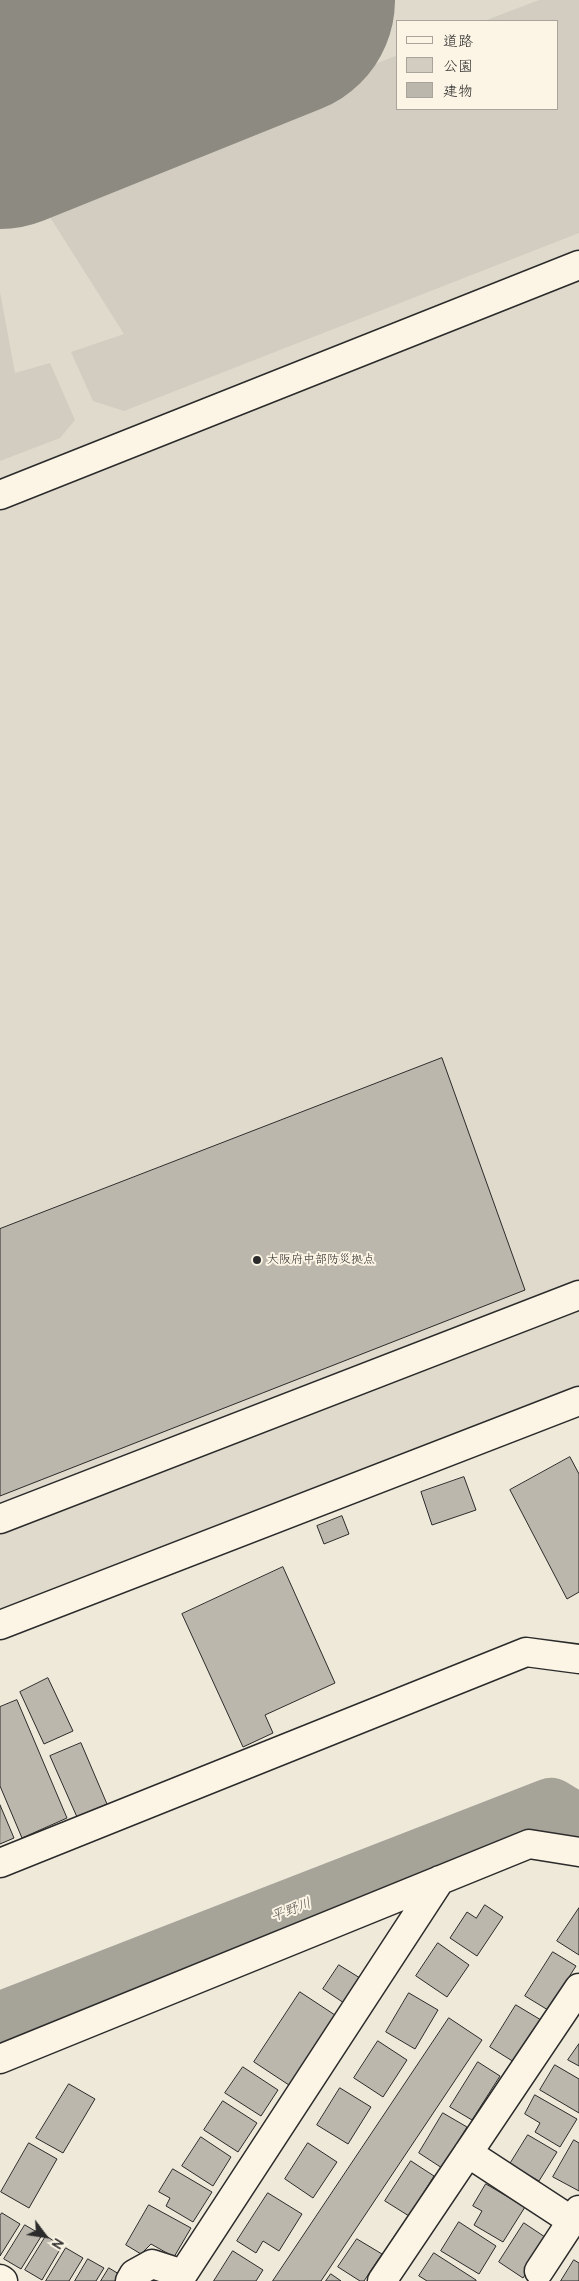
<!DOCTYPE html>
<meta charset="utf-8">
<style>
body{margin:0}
#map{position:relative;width:579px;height:2281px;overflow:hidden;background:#efe9da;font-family:Delius,"Klee One",sans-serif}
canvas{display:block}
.legend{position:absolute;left:396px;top:20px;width:162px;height:90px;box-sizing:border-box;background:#fcf5e5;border:1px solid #a8a49b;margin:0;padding:6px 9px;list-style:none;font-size:15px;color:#2b2b2b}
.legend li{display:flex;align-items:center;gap:10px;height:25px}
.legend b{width:25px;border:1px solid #a8a49b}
.north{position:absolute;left:20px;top:2211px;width:50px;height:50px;-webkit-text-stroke:4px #fcf5e5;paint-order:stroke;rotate:121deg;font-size:14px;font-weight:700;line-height:20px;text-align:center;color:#2b2b2b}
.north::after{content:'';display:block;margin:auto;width:18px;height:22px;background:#2b2b2b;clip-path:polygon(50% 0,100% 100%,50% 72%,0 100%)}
</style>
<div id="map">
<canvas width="579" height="2281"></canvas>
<ul class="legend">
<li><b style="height:6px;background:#fcf5e5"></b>道路</li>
<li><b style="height:14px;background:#d2cdc0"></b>公園</li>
<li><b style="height:14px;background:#bcb7ac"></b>建物</li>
</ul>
<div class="north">N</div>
</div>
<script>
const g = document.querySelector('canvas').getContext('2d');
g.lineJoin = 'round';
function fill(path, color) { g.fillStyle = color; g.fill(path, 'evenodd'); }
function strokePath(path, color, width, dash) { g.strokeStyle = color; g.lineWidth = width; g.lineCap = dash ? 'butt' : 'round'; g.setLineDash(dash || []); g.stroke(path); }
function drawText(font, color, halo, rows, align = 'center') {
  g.font = font + ' Delius,"Klee One",sans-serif'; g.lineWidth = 4; g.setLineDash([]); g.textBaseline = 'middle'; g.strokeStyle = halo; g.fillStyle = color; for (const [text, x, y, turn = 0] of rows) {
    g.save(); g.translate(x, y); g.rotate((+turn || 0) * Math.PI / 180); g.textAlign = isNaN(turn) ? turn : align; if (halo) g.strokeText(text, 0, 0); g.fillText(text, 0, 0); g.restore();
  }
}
fill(new Path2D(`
 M0,0H579V1386L0,1611ZM398,21H558V109H398Z`), '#e0dacc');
fill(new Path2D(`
 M539,0H579V233L124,411L93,401L71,352L124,334L36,195L398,55V109H558V21H484Z
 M0,292L15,373L50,363L75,420L60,438L0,461Z`), '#d2cdc0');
strokePath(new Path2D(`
 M0,2023L551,1809L579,1826`), '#a6a399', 62);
strokePath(new Path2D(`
 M0,112L278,0`), '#8d8a82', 234);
const building = new Path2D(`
 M442,1058L525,1290L0,1496V1229Z
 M570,1457L579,1474V1592L567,1599L510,1490Z
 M464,1477L476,1510L432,1525L421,1492Z
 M342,1516L349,1534L324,1544L317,1526Z
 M283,1567L335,1683L265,1715L273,1733L243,1747L182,1614Z
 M48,1678L73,1731L44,1744L20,1692Z
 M17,1700L67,1818L22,1838L0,1786V1707Z
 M81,1743L107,1804L77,1817L50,1756Z
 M0,1805L14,1838L0,1844Z
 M485,1905L503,1917L477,1956L450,1938L467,1912L476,1918Z
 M579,1908V1955L557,1941Z
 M438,1943L469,1965L447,1997L416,1976Z
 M553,1952L576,1966L548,2010L525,1996Z
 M339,1965L360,1978L344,2003L323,1989Z
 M300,1992L338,2017L292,2087L254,2062Z
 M409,1993L438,2010L415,2049L386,2032Z
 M516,2005L541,2020L514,2062L490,2047Z
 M449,2018L482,2040L321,2281H273Z
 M378,2041L407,2060L383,2097L354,2078Z
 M579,2044V2066L568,2060Z
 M478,2062L500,2076L472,2120L450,2107Z
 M555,2065L579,2079V2113L540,2090Z
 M243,2067L278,2090L261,2116L225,2093Z
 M69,2084L95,2099L63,2153L36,2138Z
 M340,2088L371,2107L348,2144L317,2125Z
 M535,2095L577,2119L560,2147L535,2132L540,2123L525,2114Z
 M223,2101L257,2123L238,2152L204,2130Z
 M443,2113L467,2127L442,2168L419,2153Z
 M528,2135L557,2152L539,2181L510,2164Z
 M201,2137L231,2157L213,2186L182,2166Z
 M574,2140L579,2143V2191L553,2177Z
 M29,2143L57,2159L29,2208L1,2192Z
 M308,2143L337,2162L313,2198L285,2179Z
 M411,2161L434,2176L409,2216L385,2201Z
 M173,2169L212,2192L193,2222L166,2206L170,2198L159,2192Z
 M486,2184L525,2207L503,2242L474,2225L482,2211L473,2206Z
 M268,2193L302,2214L279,2251L263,2241L256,2253L237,2241Z
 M149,2205L191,2228L174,2257L151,2244L141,2254L126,2245Z
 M2,2213L20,2224L0,2256V2216Z
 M459,2222L496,2246L479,2274L441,2251Z
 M524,2223L548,2239L523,2278L499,2262Z
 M25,2225L42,2235L21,2269L4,2259Z
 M46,2236L62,2246L42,2280L25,2270Z
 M357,2239L382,2254L364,2281H360L338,2267Z
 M66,2248L83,2258L69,2281H46Z
 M233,2251L263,2270L256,2281H214Z
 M434,2253L476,2280V2281H427L419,2276Z
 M88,2259L104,2268L96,2281H75Z
 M574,2260L579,2263V2281H561Z
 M109,2268L124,2277L122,2281H101Z
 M331,2274L341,2281H326Z`);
fill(building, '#bcb7ac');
strokePath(building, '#2b2b2b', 1);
const minor = new Path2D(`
 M0,495L579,265
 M0,1519L579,1295
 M0,1625L579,1401
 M0,1863L526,1652L579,1659
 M0,2059L529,1844L579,1852
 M468,2153L572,2221
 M539,2271L579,2210
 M0,2279L3,2281
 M130,2281L134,2274L152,2264L183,2274L440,1880
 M382,2281L579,1988`);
strokePath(minor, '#2b2b2b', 31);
strokePath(minor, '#fcf5e5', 28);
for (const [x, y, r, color] of [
 [257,1260,5,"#2b2b2b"]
]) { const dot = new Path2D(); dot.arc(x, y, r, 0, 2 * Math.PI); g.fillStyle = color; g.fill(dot); strokePath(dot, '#fcf5e5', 2); }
drawText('12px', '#2b2b2b', '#fcf5e5', [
 ["大阪府中部防災拠点",267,1260]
], 'left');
drawText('italic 14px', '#565552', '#fcf5e5', [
 ["平野川",291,1910,-21]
]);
</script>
